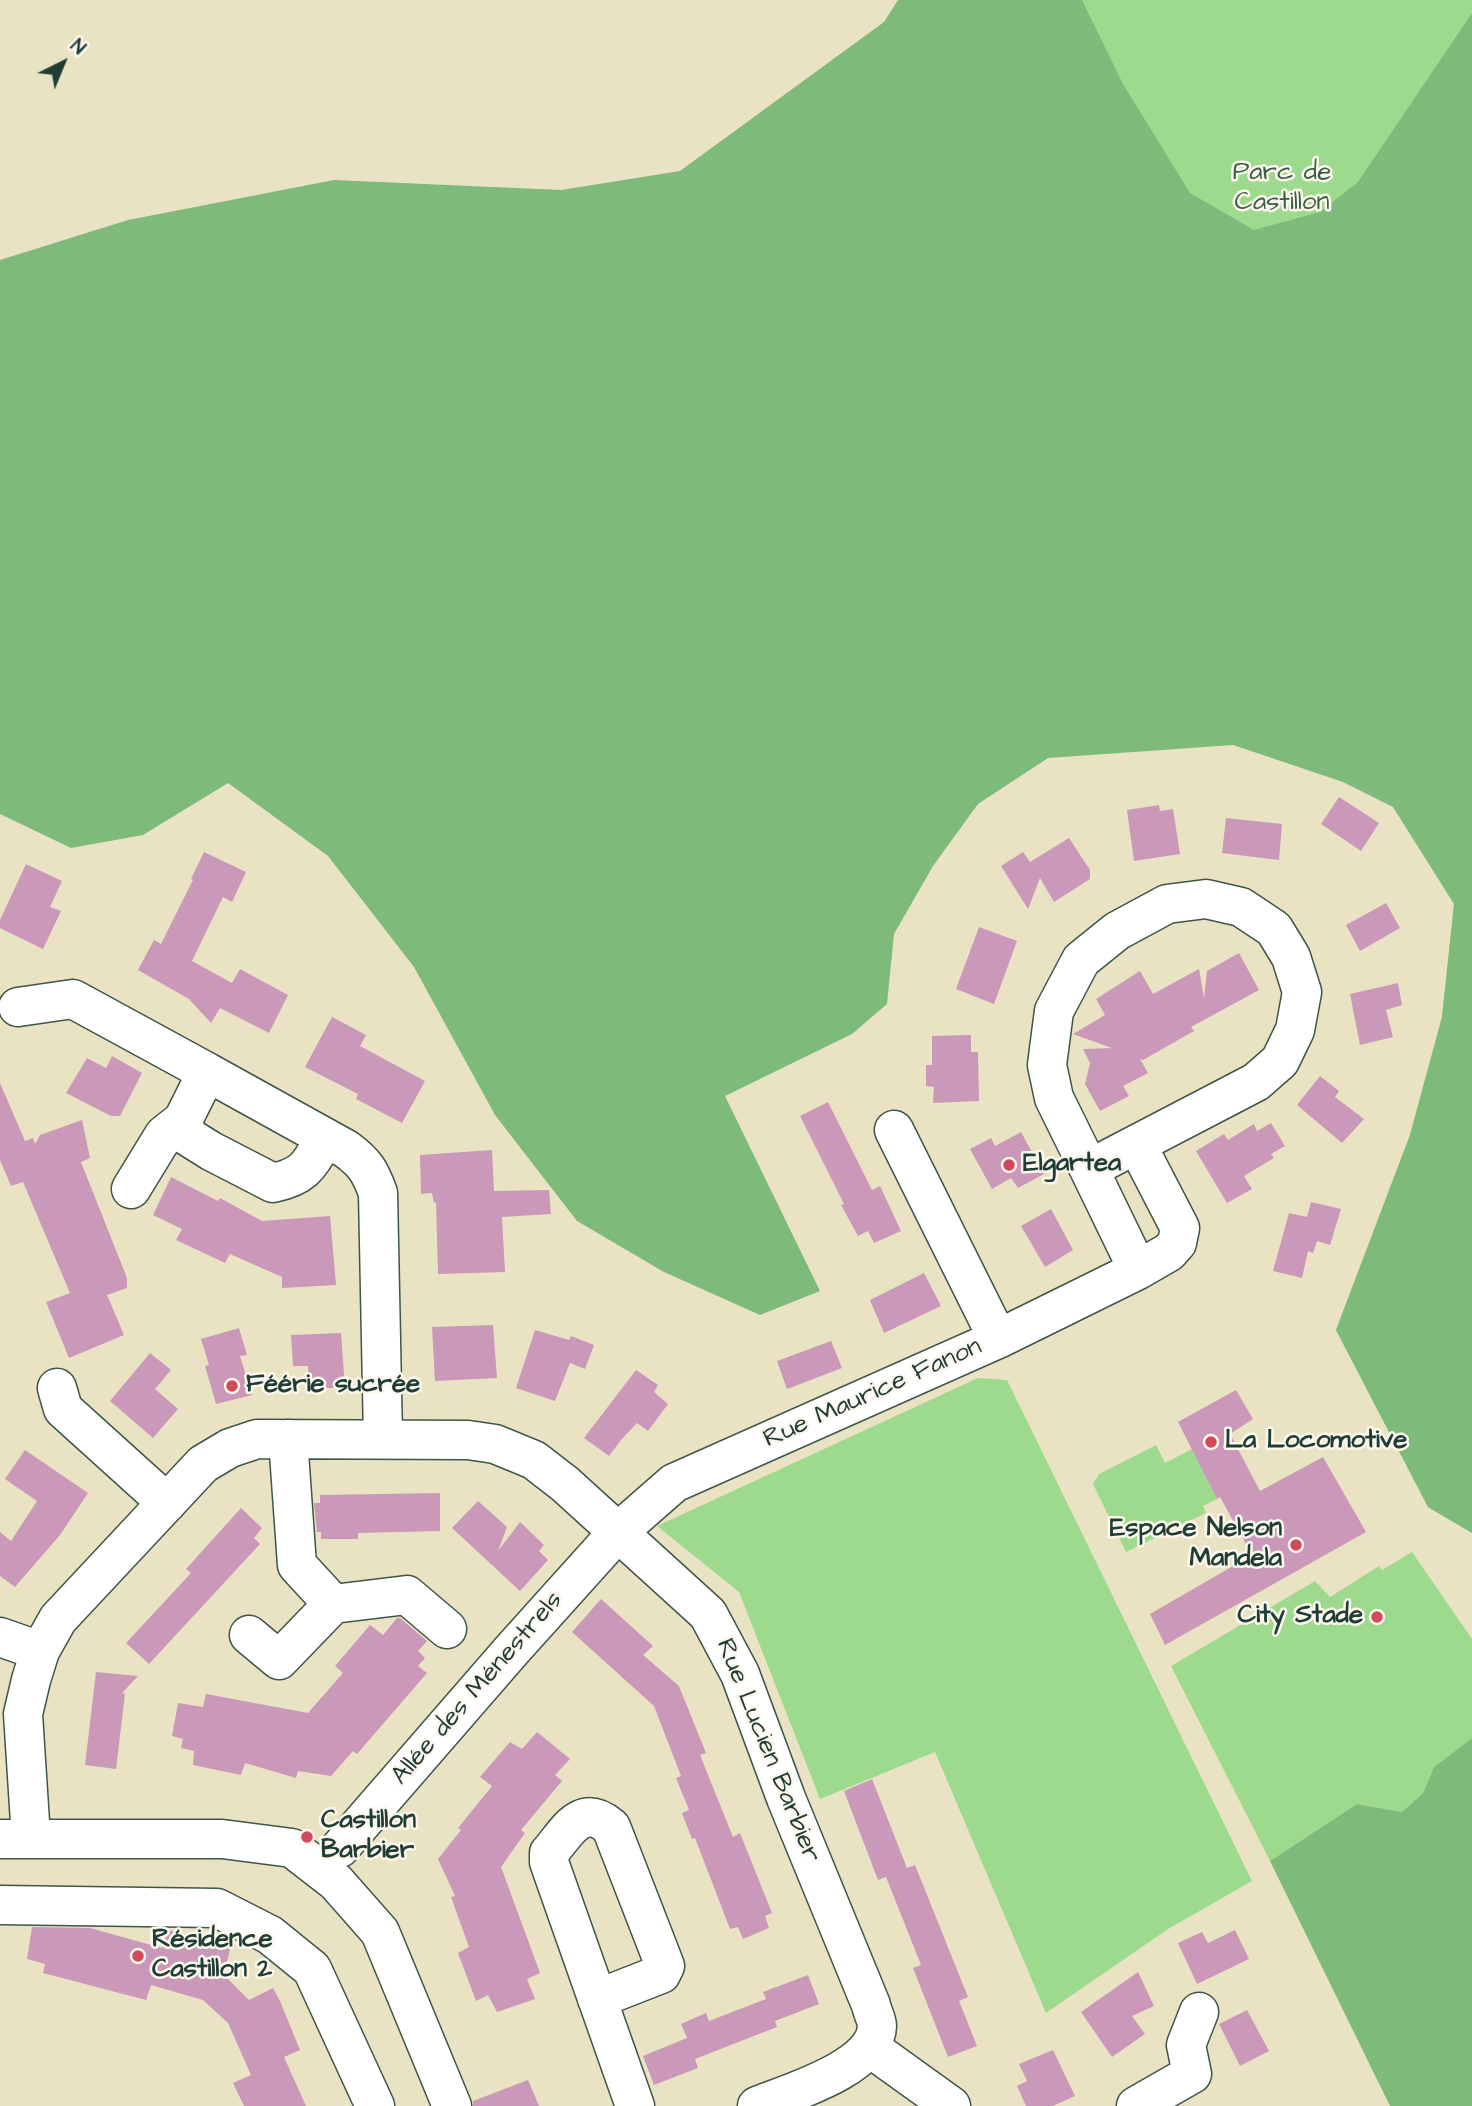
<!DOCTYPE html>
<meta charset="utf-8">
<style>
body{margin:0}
#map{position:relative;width:1472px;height:2106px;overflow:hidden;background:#eae3c3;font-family:"Architects Daughter",sans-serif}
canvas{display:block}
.north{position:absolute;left:28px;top:28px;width:70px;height:70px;-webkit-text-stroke:5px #fbf7ec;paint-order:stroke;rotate:43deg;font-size:19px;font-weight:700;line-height:28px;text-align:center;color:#1f3d34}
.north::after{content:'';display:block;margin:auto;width:24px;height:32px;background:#1f3d34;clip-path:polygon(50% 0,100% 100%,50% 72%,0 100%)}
</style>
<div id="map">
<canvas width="1472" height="2106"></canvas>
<div class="north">N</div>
</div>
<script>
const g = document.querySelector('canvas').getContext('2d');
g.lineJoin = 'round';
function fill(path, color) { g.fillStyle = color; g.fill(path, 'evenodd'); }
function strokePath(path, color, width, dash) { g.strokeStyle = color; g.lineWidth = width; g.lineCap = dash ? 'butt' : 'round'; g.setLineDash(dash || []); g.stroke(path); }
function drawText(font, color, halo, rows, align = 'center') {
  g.font = font + ' "Architects Daughter",sans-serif'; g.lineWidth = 5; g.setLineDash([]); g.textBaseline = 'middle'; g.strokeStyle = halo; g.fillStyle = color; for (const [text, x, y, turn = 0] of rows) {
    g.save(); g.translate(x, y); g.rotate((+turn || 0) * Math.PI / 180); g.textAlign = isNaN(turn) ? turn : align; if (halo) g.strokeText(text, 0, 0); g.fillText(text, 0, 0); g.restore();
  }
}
fill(new Path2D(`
 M1003,0H1472V1533L1428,1507L1336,1330L1410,1135L1442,1017L1454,904L1445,736Z
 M978,1378L1007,1380L1252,1881L1168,1929L1046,2013L935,1752L820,1799L739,1592L657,1526Z
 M1156,1445L1165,1463L1192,1449L1217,1499L1203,1506L1206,1513L1126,1552L1093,1484L1099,1474Z
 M1412,1552L1472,1639V1738L1434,1767L1423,1793L1402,1812L1357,1804L1270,1861L1171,1666L1315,1581L1330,1597L1379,1566L1382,1570Z`), '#9dda8e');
fill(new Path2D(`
 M898,0H1082L1123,84L1190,193L1254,230L1320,212L1358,182L1472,13V1533L1428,1507L1336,1330L1410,1135L1442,1017L1454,904L1393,807L1343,782L1233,745L1048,758L978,804L933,866L894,934L887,1004L852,1034L725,1096L820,1291L760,1315L664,1272L577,1221L495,1115L414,967L328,856L228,783L143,835L71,848L0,814V260L128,220L334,180L561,190L680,171L884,22Z
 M1472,1738V2106H1390L1270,1861L1357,1804L1402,1812L1423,1793L1434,1767Z`), '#7eba79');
fill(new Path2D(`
 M1339,797L1379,823L1361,851L1321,824Z
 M1159,805L1160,811L1173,809L1180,854L1134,861L1127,810Z
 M1226,818L1282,824L1279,860L1222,853Z
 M1069,838L1090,870V879L1054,902L1040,878L1028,909L1001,866L1023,852L1030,862Z
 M204,852L246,872L232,902L223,897L192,961L232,983L240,969L288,995L269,1033L220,1008L211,1023L189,999L138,970L154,940L161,944L193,880L191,879Z
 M26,864L62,881L50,907L61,911L43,949L0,928V920Z
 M1386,903L1400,928L1360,951L1346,925Z
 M979,927L1017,941L994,1004L956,989Z
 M1239,953L1259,990L1191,1027L1194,1031L1143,1060L1140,1059L1148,1073L1123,1086L1129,1096L1100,1111L1085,1084L1090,1063L1083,1049L1112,1048L1073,1034L1105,1015L1096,999L1140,971L1153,994L1199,969L1204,998L1207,971Z
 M1398,983L1402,1005L1386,1010L1393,1037L1360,1045L1350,994Z
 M332,1017L366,1035L360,1046L425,1081L402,1123L356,1099L358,1094L305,1067Z
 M971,1035V1052H978L979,1101L933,1103L934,1087L926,1086V1065H932V1036Z
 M112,1056L142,1073L120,1116H111L66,1093L87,1058L106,1068Z
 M1320,1076L1339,1091L1335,1097L1364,1119L1342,1143L1297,1105Z
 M0,1083L25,1141L33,1138L35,1144L40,1135L82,1120L90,1158L81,1162L127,1278V1288L107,1295L124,1335L69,1358L46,1302L70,1293L23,1182L11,1186L0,1160Z
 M828,1102L872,1190L880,1186L901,1231L874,1243L868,1231L858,1236L841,1205L844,1204L800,1116Z
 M1271,1123L1285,1146L1271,1154L1274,1158L1244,1176L1252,1189L1227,1203L1196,1151L1224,1134L1228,1140L1254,1124L1257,1131Z
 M1021,1132L1044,1174L1018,1188L1011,1178L992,1189L970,1149L991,1138L995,1146Z
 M492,1150L494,1191L549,1190L551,1214L502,1217L505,1272L438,1274L436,1202L434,1203L432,1193L421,1194L420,1155Z
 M171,1177L218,1201L220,1198L262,1221L330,1216L336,1285L282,1288V1277L230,1254L225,1263L176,1240L182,1229L153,1215Z
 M1311,1202L1341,1209L1330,1245L1317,1241L1313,1253L1308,1251L1302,1278L1273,1271L1289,1213L1307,1217Z
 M1051,1209L1073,1250L1045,1267L1021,1226Z
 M924,1273L941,1306L884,1333L870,1300Z
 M493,1325L497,1378L435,1381L432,1327Z
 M239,1328L247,1355L240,1356L252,1395L216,1404L205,1366L209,1365L201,1339Z
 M535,1330L569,1340L571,1336L594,1345L585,1369L570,1363L555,1401L516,1388Z
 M341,1333L345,1388H309L308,1366H293L291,1335Z
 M831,1341L842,1368L787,1389L777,1361Z
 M150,1353L171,1370L155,1389L178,1409L153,1438L110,1401Z
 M636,1370L658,1385L654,1392L668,1404L648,1431L637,1423L621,1440L609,1456L584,1438Z
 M1236,1390L1253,1419L1230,1434L1260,1491L1323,1457L1366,1532L1165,1645L1150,1614L1252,1555L1220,1497L1217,1499L1178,1422Z
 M25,1450L88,1493L60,1535L15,1587L0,1576V1532L11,1541L37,1501L5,1479Z
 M440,1493V1531L358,1533V1539H321V1532H317L314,1503H320V1495Z
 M478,1501L507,1527L498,1551L520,1522L544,1545L539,1551L548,1560L520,1591L452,1528Z
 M241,1508L262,1528L254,1538L260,1544L149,1664L126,1643L191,1573L186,1569Z
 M601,1599L653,1646L643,1655L679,1686L706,1753L700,1755L733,1837L740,1833L772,1913L765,1916L769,1928L743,1939L738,1927L730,1929L695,1838L692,1839L682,1813L689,1810L676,1778L681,1776L654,1706L572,1632Z
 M397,1618H400L427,1641L418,1651L425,1658L418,1666L427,1673L357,1754L353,1751L331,1776L298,1771L296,1778L245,1763L241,1775L193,1765L194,1751L181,1748L183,1739L172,1736L178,1703L203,1707L206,1694L308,1713L343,1673L335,1666L370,1625L383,1635Z
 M96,1672L138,1676L122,1693L125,1694L116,1769L85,1765Z
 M537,1732L570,1759L555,1775L562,1781L521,1830L525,1833L501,1867L540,1973L527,1979L535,1999L497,2012L488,1995L476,2001L458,1953L469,1947L451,1897L455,1896L438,1859L461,1830L458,1828L492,1786L480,1777L510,1742L522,1749Z
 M872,1779L907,1868L915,1865L968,1997L959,2001L977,2046L948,2057L913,1968L921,1965L886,1877L888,1876L878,1880L844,1791Z
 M32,1927L90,1928L162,1948L168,1930L205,1939L230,1949L224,1975L249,2000L273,1988L280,2001L300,2050L284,2057L306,2106H244L233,2083L251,2075L228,2023L203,2000L151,1985L146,2000L43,1973L45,1964L27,1959Z
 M1235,1930L1249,1959L1197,1984L1178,1943L1202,1932L1208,1943Z
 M1138,1972L1154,2006L1132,2016L1145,2034L1112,2057L1081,2012Z
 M808,1975L819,2004L775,2021L777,2027L695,2059L698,2068L654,2085L643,2056L687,2038L681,2024L706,2013L709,2021L766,1999L763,1992Z
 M1247,2010L1269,2051L1240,2066L1219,2024Z
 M1053,2050L1075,2096L1053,2106H1026L1017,2086L1027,2081L1019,2064Z
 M528,2080L539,2106H473V2101Z`), '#ca98b9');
const minor = new Path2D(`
 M18,1007L73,999L207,1072
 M894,1130L998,1339
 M325,1138C309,1165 306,1176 273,1183L211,1151L187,1136L183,1120L207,1072L346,1149C365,1163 370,1171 378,1193L383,1438
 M1089,1169L1256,1082L1280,1061L1295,1030L1302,992L1291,957L1274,929L1241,907L1206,899L1167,904L1117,931L1081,960L1054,1011L1047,1065L1054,1098L1089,1169L1138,1270L1169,1252L1177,1243L1180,1228L1137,1145
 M131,1189L164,1135L183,1120
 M57,1388L63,1409L167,1503
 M288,1439L297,1565L333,1604
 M249,1635L279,1660L333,1604L407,1595L447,1629
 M0,1637L40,1651
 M31,1838L23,1714L31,1680L40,1651L58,1619L203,1464L230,1448L257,1439L468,1440L495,1444L534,1460L565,1484L708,1614L740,1674L786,1798L871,2005C872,2011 877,2020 877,2026C876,2068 789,2093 757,2106
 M0,1839H222L292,1848L336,1882L380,1932L452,2106
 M340,1848L511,1651L618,1532L674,1483L998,1339L1138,1270
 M0,1905L217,1908L270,1935L312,1969L375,2106
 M597,1999L661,1974L665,1966L611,1827C581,1802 568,1831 549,1853V1862L635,2106
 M869,2047L951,2106
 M1136,2106L1192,2074L1186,2045L1199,2012`);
strokePath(minor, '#3d5649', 41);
strokePath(minor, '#fff', 38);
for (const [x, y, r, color] of [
 [1009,1165,7,"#d1495b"],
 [232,1386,7,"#d1495b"],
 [1211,1442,7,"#d1495b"],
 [1296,1545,7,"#d1495b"],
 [1377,1617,7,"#d1495b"],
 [307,1837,7,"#d1495b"],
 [138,1956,7,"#d1495b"]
]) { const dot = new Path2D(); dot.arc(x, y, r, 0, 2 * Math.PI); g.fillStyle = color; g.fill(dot); strokePath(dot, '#fbf7ec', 2.5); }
drawText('26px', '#385c46', '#fbf7ec', [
 ["Parc de",1282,174],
 ["Castillon",1282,204]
]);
drawText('bold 26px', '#1f3d34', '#fbf7ec', [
 ["Elgartea",1023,1165],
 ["Féérie sucrée",246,1386],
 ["La Locomotive",1225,1442],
 ["Espace Nelson",1282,1530,"right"],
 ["Mandela",1282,1560,"right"],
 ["City Stade",1363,1617,"right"],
 ["Castillon",321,1822],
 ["Barbier",321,1852],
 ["Résidence",152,1941],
 ["Castillon 2",152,1971]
], 'left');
drawText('26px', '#1f3d34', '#fbf7ec', [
 ["Rue Maurice Fanon",873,1394,-24],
 ["Allée des Ménestrels",478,1689,-49],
 ["Rue Lucien Barbier",767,1751,68]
]);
</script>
